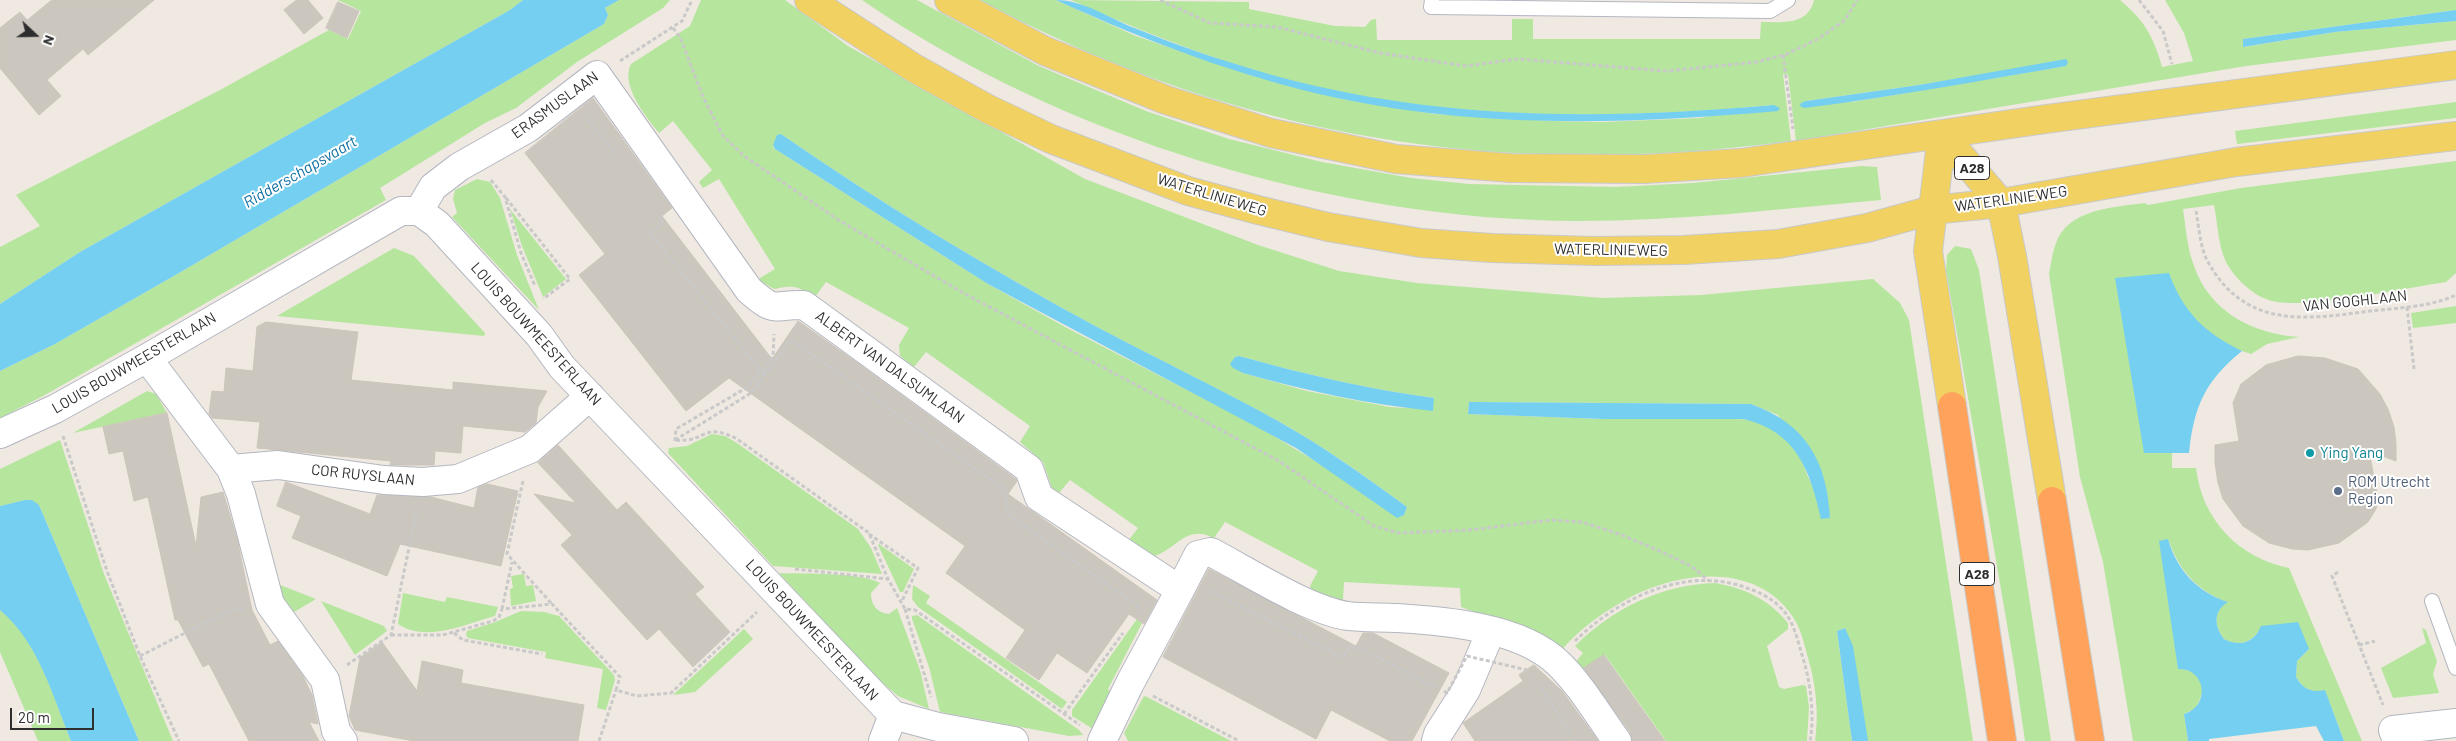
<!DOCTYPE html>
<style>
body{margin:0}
#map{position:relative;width:2456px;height:741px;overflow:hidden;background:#efe9e1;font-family:Barlow,sans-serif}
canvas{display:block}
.north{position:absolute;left:10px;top:10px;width:50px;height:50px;-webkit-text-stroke:4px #fff;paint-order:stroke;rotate:111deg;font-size:14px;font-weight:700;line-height:20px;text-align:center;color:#2e2e2e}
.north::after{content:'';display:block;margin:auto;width:18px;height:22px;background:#2e2e2e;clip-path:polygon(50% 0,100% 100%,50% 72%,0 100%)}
.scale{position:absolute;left:10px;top:708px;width:84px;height:22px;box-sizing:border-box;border:2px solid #2e2e2e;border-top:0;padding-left:6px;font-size:15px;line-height:18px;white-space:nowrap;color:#2e2e2e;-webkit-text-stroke:4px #fff;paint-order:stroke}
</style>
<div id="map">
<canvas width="2456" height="741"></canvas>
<div class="north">N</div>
<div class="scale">20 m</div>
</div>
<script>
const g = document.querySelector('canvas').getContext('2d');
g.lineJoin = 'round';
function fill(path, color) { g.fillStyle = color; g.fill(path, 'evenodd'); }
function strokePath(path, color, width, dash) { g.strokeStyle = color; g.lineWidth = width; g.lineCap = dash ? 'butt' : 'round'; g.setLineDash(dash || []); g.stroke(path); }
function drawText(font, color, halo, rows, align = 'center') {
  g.font = font + ' Barlow,sans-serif'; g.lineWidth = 4; g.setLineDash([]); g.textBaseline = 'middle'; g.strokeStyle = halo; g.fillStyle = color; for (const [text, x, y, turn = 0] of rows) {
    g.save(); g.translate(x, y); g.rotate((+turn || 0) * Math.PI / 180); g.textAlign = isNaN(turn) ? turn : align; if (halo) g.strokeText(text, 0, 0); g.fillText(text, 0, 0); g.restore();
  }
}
fill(new Path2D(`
 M338,0H523L510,10L80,252L0,304V247L40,226L16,195L220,90L329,30L348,39L361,11Z
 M619,0H670L663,8L577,62L516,108L485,123L380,188L386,200L45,395L0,418V371L55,344L179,273L604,24L608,15L605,8Z
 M701,0H785L848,46L1085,179L1258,245L1339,271L1417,283L1603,298L1701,295L1873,279L1900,303L1909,320L1973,741H1867L1845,628L1837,631L1852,741H1815C1819,714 1816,684 1808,658C1805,647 1802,633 1796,622C1759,558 1673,571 1620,603C1598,616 1577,631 1561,651L1535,633L1461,607L1460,588L1344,582L1343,600L1334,601L1311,589L1310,586L1318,571L1225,522L1214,538C1185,523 1176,551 1151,557L1128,541L1138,528L1070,480L1058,494L1052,488L1043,462L1020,442L1030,426L926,352L914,367L900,356L899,345L909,328L826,282L815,297C794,286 798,285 774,289L760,281V278L775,269L719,179L703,188L699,182L712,170L673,121L659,133C646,117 620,85 631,64L690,26ZM781,134C882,204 988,268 1097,327C1157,359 1218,388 1278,421C1323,446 1365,476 1407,507L1404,515L1259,427L1067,328L988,284L775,149L773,147ZM1239,356C1304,374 1367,389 1434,398L1407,408L1390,407L1307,391L1243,373L1235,357ZM1469,402L1751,404L1778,415L1829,500C1824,495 1816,490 1812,484C1806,476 1805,464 1799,455C1787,435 1761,419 1738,419H1603L1468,414Z
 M862,0H917L1039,66L1146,111L1229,139L1322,162L1411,178L1469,184L1616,187L1693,183L1862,166L1877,167L1881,200C1780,209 1679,221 1577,221C1334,220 1062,138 862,0Z
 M980,0H1056L1136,36L1253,76L1338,98L1435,114L1551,121L1604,122L1699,118L1774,105C1630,118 1487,121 1345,93C1251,75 1159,39 1071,0L1249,2V9L1335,26L1365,27L1371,20L1376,19L1377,40H1512V19H1533V39H1760L1761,22C1782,22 1808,26 1814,0H2120C2144,20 2154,37 2162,67L2193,61L2184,33L2165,0H2456V10L2243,39L2244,47L2335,32L2456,21V40L2246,66L1796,141L1788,74H1783L1791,141C1501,180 1239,139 980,0ZM2033,66H2066L1852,102L1806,101L1919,85Z
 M2456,102V118L2237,144L2235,131Z
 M2456,161V273L2446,282C2408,287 2297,313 2266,299C2252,294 2237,280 2229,267C2218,250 2218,224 2214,205L2183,209C2186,228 2187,248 2194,266C2210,312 2253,334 2299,337L2267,344L2251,354C2211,342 2183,312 2168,274L2144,452L2172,453V468H2196C2202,520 2239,558 2289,568L2362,741H2344L2325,691C2311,693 2303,689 2296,677L2297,661L2309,649L2258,632C2249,644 2238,646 2224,639C2215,627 2212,612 2227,602C2196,590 2179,570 2168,539L2178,669C2192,669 2203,677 2203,692L2196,708L2184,714L2188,741H2133L2103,562L2080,477L2049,274C2051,265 2052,253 2056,243C2068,209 2114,207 2145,203L2148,205L2241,188Z
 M477,179L490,182L500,198L517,255L539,310L452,217L457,213L453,199L455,190Z
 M510,209L566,279L543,297L522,246Z
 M1955,246L1971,249L1979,270L2051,741H2025L2014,665L1946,270L1947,255Z
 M394,248L414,256L485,333L484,336L277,316Z
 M2456,306V323L2413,328L2411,313Z
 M147,391L156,394L167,413L73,433Z
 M712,434L725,436L737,443L858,529L871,548L882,574L773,566L668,453L669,448L687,446Z
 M60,440L104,574L173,741H139L39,505L25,500L0,506V469Z
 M879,544L914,569L903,592H900L878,545Z
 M779,573C804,574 860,572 880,583L871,593C871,605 877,613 889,614L897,608L920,670L929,709L898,696L874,676Z
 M524,574L526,586L533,585L536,601L511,606L510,589L513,588L511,576Z
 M275,583L316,599L289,615Z
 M1715,583C1745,588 1768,599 1788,623V629L1767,646L1779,687L1784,689L1803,685L1806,686L1809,707L1807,741H1666L1605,655L1583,669L1575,663L1583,653L1575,646C1613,608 1661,585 1715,583Z
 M913,585L930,596L926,603L1067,702L1062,709L918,607L912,599Z
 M403,593L445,602L447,597L498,607L495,616C466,624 426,643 398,624Z
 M321,601L384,626L387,631L355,655Z
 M0,610C39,641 53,696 71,741H38L0,652Z
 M521,611L544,612L559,616L614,675L615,680L606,710L597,708L603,669L545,658L546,652L468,638L466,635L467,631L493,623Z
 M917,615L1079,730L1083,735L1069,736L940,712L929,667L912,619V616Z
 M1137,619L1142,623L1108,689L1111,692L1093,729L1072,716V710Z
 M2422,628L2426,630L2437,661L2433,674L2439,693L2393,698L2381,668L2426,643Z
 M744,629L753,639L695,692L673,695Z
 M1144,696L1147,697L1231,741H1128L1124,733Z`), '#b6e59e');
fill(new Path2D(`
 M523,0H619L605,8L608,15L604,24L179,273L55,344L0,371V304L80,252L510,10Z
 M1056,0C1084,0 1110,19 1137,29C1181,47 1227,62 1272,75C1439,121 1603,120 1774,105L1780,108L1778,111C1631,124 1482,129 1337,98C1240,77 1146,41 1056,0Z
 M2456,10V21L2335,32L2243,47V39Z
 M2066,59L2068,62L2066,66C1979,81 1892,97 1804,108L1800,106L1801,103L1806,101L1919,85Z
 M781,134C882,204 988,268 1097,327C1157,359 1219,388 1278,421C1323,446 1366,477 1407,507L1404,515L1397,518L1296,448L988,284L775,149L773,145L777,135Z
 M2169,273C2183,312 2205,333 2242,351C2205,381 2194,406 2189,453H2144L2115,278Z
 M1239,356C1304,374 1367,389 1434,398L1433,411C1368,404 1306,391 1243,373L1233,368L1230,364L1235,357Z
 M1469,402L1751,404C1806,424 1827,461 1830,518L1821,519C1810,470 1796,431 1743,419H1603L1468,414Z
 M25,500H32L39,505L139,741H71C52,695 39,643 0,610V506Z
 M2168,539C2177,570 2197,592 2228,602C2213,611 2214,626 2224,639C2240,647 2254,643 2261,626L2298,622L2309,649L2297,661L2296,677C2303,689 2311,693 2325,690L2344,741H2324L2316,726L2209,739V741H2188L2184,714C2211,706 2206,668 2178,669L2159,541Z
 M1845,628L1853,646L1868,741H1852L1837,631Z`), '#75cff0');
const building = new Path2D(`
 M52,0H154L88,55L83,49L47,80L61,96L39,115L0,68V28L20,12L27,20Z
 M297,0H308L323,18L304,34L284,10Z
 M338,2L359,11L347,38L326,28Z
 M593,98L672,208L662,216L772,359L798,321L856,362L1016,479L1017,481L1008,494L1157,600L1144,624L1129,614L1087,673L1057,653L1039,680L1006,658L1025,630L946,573L965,546L729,378L686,411L579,275L605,254L525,153Z
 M266,322L358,332L351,380L453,390V382L547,391L538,407L536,423L525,432L463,426L461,453L435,451L434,465H390L391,461L257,448L260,422L212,418L209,414L212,391L224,392L226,368L253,371L257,327Z
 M2298,356L2325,358L2358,369L2380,394L2388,409L2394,427L2396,443V461L2369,451L2378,498L2376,509L2368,522L2339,543L2308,550L2292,549L2269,543L2243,526L2223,499L2218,483L2215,463V445L2239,441L2233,403L2241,384L2266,365Z
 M167,413L196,546L201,497L223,492L237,539L252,610L270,645L278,641L303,676L312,695L318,724L309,722L319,741H249L209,664L203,667L178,620H175L148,497L134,501L123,451L109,454L103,427Z
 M558,445L617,510L626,502L704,587L695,594L730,632L693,667L659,629L647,640L561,545L572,535L534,494L576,503L538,463Z
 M286,482L370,514L377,495L431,497L474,508L478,487L487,484L518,491L501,566L400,544L387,576L292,538L301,516L277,506Z
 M1209,569L1356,646L1363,633H1373L1449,673L1412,741H1390L1331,710L1316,739L1163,657Z
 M382,642L417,691L422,661L463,670L461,683L584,705L578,741H414L355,730L349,716L360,658Z
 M1604,655L1630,692L1665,741H1632L1630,732L1584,668Z
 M1534,665L1562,691L1598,741H1475L1463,723L1523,681L1519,675Z`);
fill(building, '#cbc7bf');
strokePath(building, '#cbc5ba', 1);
const lane = new Path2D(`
 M1432,0L1431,7L1770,11L1788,0
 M2432,601L2456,668`);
const street = new Path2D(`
 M419,211L433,187L459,167L528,128L597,75L749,290C777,315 772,304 804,305L1029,469L1039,497L1180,590L1198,555L1211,552C1249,572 1308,610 1348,616C1363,618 1381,617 1397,618C1446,621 1520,627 1558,663C1581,685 1598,715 1617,741
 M147,358L231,469L241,494L270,604L325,680L336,731L343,741
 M0,434L55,409L147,358L401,211H419L437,224L539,335L562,367L893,715L938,727L1014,741
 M231,469L278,465L384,480L423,482L458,479L530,449L590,396
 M883,741L893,715
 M1102,741L1130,683L1180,590
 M1436,741L1438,734L1466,690L1491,631
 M2397,741L2393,730L2456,723`);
const primary = new Path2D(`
 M809,0L914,68L988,109L1051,139L1188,191L1258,210L1328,227L1421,243L1492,248L1594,251L1684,250L1778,244L1867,228L1932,210L2001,203L2236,162L2456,136
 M949,0L1045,51L1166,100L1271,133L1396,159L1511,168L1644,169L1741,163L2046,119L2456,65
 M1942,134L2001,203L2012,256L2052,501
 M1942,134L1928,251L1952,406`);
const highway = new Path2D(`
 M1952,406L2002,741
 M2052,501L2090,741`);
strokePath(lane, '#b4b7c1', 16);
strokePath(street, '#b4b7c1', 30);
strokePath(primary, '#c9c9c9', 30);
strokePath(highway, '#c9c9c9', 30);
strokePath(new Path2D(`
 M1160,0L1210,23L1277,27L1380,53L1466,66L1517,59L1667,71L1757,62L1787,54L1818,39L1845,20L1857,0
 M2139,0L2163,31L2172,64
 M673,28L680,37L703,97L723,136L744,156L840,221L967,295L1279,461L1374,526L1399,533L1470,530L1551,520L1582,522L1622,535L1662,552L1691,566L1708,580
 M1783,55L1793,129
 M620,61L682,21L692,0
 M587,119L616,155
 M491,180L505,197L521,253L535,286
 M506,198L570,279L543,299
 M2196,211C2199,226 2200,247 2207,260C2244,329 2304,320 2370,311C2398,308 2430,307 2456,295
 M661,215V224L650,233L754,362
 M2407,307L2414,369
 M63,436L107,571L140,656L179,741
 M675,440L751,393L791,340L1005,490L1008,514L1139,607
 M676,440C707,443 702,421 737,439L869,533L888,579L905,609L915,610L1080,725
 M675,441L676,429L746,388L773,357L774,334
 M523,481L507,554L552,604
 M869,534L918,568L901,603
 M795,569L888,579
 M2338,572L2332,576L2383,705
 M1211,591L1343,658L1349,647L1360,648L1435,687
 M502,609L512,562
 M905,609L931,697
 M454,633L463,640L542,654
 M391,635H443L493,621L499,617L502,609L552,604L620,677L616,690L637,696L671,693L757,612
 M1575,641C1619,598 1686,565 1747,588C1759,592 1771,598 1780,607C1793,619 1797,638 1802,655C1810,678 1815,717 1810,741
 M2359,645L2375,641
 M140,656L228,611L244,609
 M347,665L391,635L417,509
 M1541,688L1575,741
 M1153,696L1239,741
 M1064,714L1123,633
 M599,741L616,690`), '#c9c9c9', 3, [4, 2.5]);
strokePath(lane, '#fff', 14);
strokePath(street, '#fff', 28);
strokePath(primary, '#f2d163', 28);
strokePath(highway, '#ffa35c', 28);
strokePath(new Path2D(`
 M754,362L764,374
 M1444,691L1447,693L1467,656L1527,670`), '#c9c9c9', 3, [4, 2.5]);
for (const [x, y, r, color] of [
 [2310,453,5,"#0f9aa8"],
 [2338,491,5,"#5c6f8a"]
]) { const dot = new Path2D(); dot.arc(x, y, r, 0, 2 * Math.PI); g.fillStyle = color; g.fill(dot); strokePath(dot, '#fff', 2); }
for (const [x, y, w] of [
 [1972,168,35],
 [1977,574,35]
]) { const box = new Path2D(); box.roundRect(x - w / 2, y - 11.5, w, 23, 4); g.fillStyle = '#fff'; g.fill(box); strokePath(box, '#2e2e2e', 1); }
drawText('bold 14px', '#2e2e2e', null, [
 ["A28",1972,168],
 ["A28",1977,574]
]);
drawText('15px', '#2e2e2e', '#fff', [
 ["ERASMUSLAAN",555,105,-36],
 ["WATERLINIEWEG",1212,195,17],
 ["WATERLINIEWEG",2011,199,-8],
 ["WATERLINIEWEG",1611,250,1],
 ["VAN GOGHLAAN",2355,301,-6],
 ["LOUIS BOUWMEESTERLAAN",536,334,48],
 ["LOUIS BOUWMEESTERLAAN",134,363,-30],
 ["ALBERT VAN DALSUMLAAN",890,367,36],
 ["COR RUYSLAAN",363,475,6],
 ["LOUIS BOUWMEESTERLAAN",812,630,47]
]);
drawText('15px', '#0d838f', '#fff', [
 ["Ying Yang",2320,453]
], 'left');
drawText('15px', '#4e5e75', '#fff', [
 ["ROM Utrecht",2348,482],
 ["Region",2348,499]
], 'left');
drawText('italic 16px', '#0d6fa3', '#fff', [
 ["Ridderschapsvaart",300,172,-30]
]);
</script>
